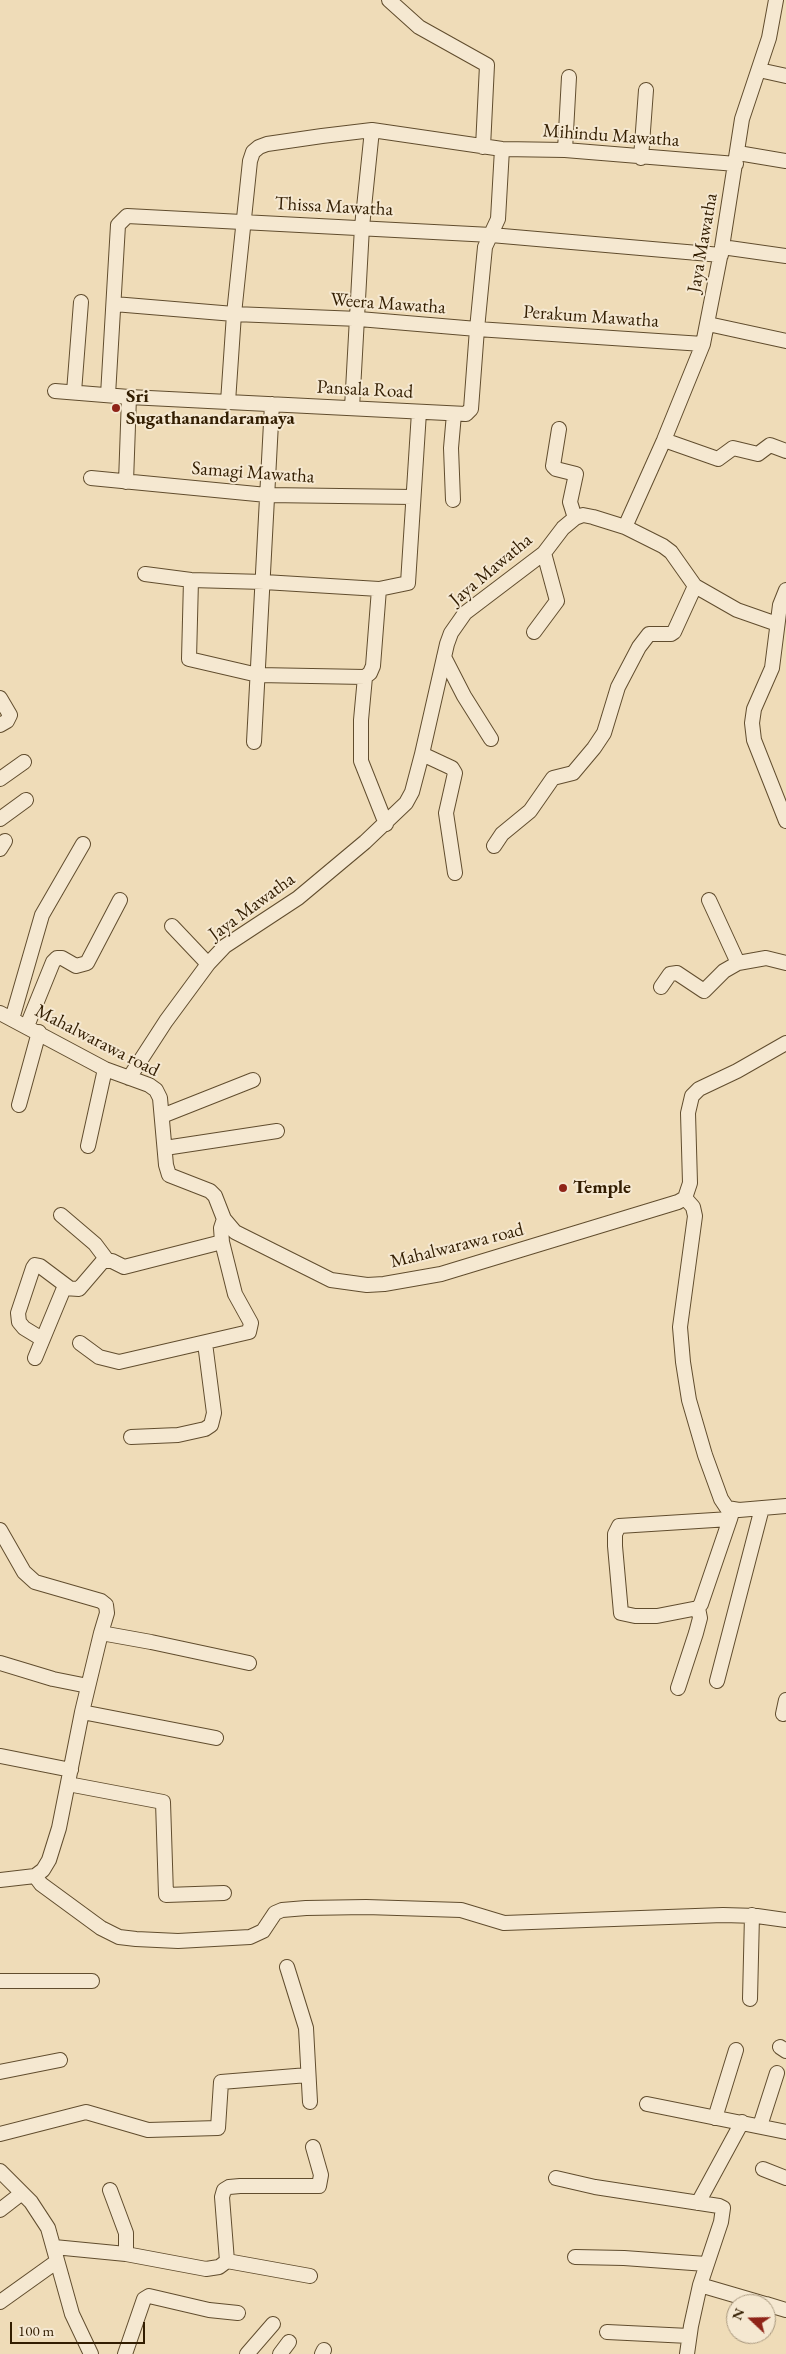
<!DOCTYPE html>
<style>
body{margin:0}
#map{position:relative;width:786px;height:2354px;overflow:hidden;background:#efdcb8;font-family:"EB Garamond",serif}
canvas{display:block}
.north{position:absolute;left:726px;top:2294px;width:50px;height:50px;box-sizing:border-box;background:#f5e8d1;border:1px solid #a7977d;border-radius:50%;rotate:291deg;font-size:14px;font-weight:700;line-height:20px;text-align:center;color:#321d00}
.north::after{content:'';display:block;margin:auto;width:18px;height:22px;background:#8f2418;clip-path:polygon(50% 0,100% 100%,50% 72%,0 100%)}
.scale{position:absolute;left:10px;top:2322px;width:135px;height:22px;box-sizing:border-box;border:2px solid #321d00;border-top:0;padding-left:6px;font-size:15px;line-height:18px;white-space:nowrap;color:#321d00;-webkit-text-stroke:4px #f5e8d1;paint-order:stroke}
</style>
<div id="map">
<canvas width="786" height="2354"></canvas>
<div class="north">N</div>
<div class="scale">100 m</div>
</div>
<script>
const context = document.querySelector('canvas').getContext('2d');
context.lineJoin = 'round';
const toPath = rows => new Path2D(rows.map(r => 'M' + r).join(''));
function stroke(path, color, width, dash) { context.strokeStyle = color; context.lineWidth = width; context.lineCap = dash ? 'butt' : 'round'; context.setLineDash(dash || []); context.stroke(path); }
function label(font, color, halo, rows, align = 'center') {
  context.font = font + ' "EB Garamond",serif'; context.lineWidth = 4; context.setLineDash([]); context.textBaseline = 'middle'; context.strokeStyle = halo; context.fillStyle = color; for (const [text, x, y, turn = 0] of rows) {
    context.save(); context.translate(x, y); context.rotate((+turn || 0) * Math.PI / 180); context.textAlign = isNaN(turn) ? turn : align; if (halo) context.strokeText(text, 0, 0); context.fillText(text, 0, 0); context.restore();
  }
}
const minor = toPath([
 [389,0,419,27,487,65,483,147],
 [759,70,786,76],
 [565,150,569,77],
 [738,153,786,161],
 [641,158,646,90],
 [722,247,786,256],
 [114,304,234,314,359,319,477,329,485,247,498,219,502,149],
 [708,324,786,341],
 [55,391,129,397,466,414,471,409,477,329,703,344],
 [74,392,81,302],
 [108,395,118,225,127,216,491,235,721,255],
 [228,402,234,314,250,161,253,152,259,147,267,144,322,136,372,130,502,149,565,150,736,164],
 [352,408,362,227,372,130],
 [559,429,553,466,556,469,576,474,570,502,575,518],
 [664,440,718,459,733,448,758,454,770,445,786,451],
 [91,478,267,495,413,497],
 [126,482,129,397],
 [453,500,451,448,454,414],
 [625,527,663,546,671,552,695,586,737,610,777,624],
 [145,574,191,580,264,582,379,589,408,583,419,412],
 [191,580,189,659,258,675,365,677,370,673,373,666,379,589],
 [786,590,780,605,772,668,754,709,752,723,754,740,786,821],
 [534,632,557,601,544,553],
 [444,657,464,696,491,739],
 [365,677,361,720,361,761,386,824],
 [0,698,10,715,7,721,0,725],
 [254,742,272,404],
 [422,754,452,768,455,773,446,813,455,873],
 [0,779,24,762],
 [0,819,26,800],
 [494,846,502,834,530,811,553,778,573,773,594,748,604,733,618,687,639,647,649,634,671,634,674,632,695,586],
 [0,849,5,841],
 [709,900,738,963,766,958,786,963],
 [172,926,208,964],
 [661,987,670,974,677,973,704,991,724,971,738,963],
 [0,1013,105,1069,149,1085,156,1090,160,1098,166,1165,169,1175,210,1191,215,1196,224,1219,235,1232,331,1280,367,1285,384,1284,441,1274,678,1202,685,1198,690,1183,688,1113,692,1096,699,1089,737,1071,786,1043],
 [12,1019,42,915,83,844],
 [27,1026,53,962,57,958,62,958,76,966,87,963,120,900],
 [129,1078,166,1021,208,964,225,946,298,898,365,842,406,803,412,792,422,754,447,644,451,633,465,613,544,553,563,528,575,518,583,515,593,517,625,527,664,440,703,344,722,247,742,119,769,38,776,0],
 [19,1105,39,1032],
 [162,1116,253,1080],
 [88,1146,105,1069],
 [165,1148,277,1131],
 [685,1198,693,1207,695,1216,680,1327,683,1362,689,1400,705,1455,721,1499,727,1508,739,1510,786,1506],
 [61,1215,95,1244,107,1260],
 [42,1339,24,1328,19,1322,18,1313,33,1268,35,1265,40,1266,68,1287],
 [80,1343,99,1357,119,1362,249,1332,251,1323,235,1294,222,1242],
 [35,1358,64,1288,79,1289,103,1261,112,1261,124,1267,222,1242,221,1228,224,1219],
 [131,1437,178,1435,205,1429,211,1425,214,1413,205,1343],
 [730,1519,619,1526,615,1534,615,1546,621,1613,635,1616,657,1616,698,1608,701,1604,730,1519,733,1509],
 [0,1530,24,1572,35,1582,101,1601,106,1605,107,1613,101,1633],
 [0,1663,53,1679,88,1686],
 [717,1681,762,1508],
 [678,1688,696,1633,700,1618,698,1608],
 [82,1712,216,1738],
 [783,1714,786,1700],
 [1,1756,71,1770],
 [68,1784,163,1802,166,1895,224,1893],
 [35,1876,41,1884,101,1928,119,1937,136,1939,178,1941,250,1937,263,1931,275,1913,282,1910,306,1908,366,1907,461,1910,504,1923,723,1915,757,1916,786,1920],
 [0,1880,35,1876,43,1870,49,1860,59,1828,82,1712,101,1633,151,1642,249,1663],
 [287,1967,306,2028,310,2102],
 [0,1981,92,1981],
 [750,1999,752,1915],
 [780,2047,786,2051],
 [0,2072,60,2060],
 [647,2104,786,2132],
 [715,2118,736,2050],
 [760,2126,777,2073],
 [0,2134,86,2112,148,2130,218,2128,221,2082,308,2075],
 [763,2169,786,2178],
 [0,2171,31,2202,48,2228,72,2314,91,2354],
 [556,2178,595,2187,719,2206,723,2208,721,2222,700,2285,691,2326,687,2354],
 [110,2190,126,2233,126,2254],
 [698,2203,742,2122],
 [0,2210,22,2193],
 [54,2247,126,2254,206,2269,219,2267,227,2261,222,2197,224,2190,229,2187,240,2186,319,2186,321,2175,313,2147],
 [575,2257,624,2258,706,2264],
 [227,2261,310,2276],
 [700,2285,765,2304],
 [0,2302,56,2262],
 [766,2304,786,2310],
 [607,2332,689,2336],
 [125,2354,144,2299,149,2296,209,2310,238,2313],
 [247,2354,273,2324],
 [280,2354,289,2342],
 [322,2354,324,2350]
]);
const markers = [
 [116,408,5,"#8f2418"],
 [563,1188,5,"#8f2418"]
];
const streetNames = [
 ["Mihindu Mawatha",611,136,4],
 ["Thissa Mawatha",334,207,3],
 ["Jaya Mawatha",703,243,-80],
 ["Weera Mawatha",388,304,4],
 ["Perakum Mawatha",591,317,4],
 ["Pansala Road",365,390,3],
 ["Samagi Mawatha",253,473,4],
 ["Jaya Mawatha",491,570,-40],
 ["Jaya Mawatha",252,907,-36],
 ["Mahalwarawa road",97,1041,27],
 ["Mahalwarawa road",457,1246,-14]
];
const poiNames = [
 ["Sri",126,397],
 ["Sugathanandaramaya",126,419],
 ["Temple",573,1188]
];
stroke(minor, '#614d2e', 16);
stroke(minor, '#f5e8d1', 14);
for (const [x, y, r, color] of markers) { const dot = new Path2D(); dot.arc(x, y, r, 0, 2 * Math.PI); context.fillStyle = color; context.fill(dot); stroke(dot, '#f5e8d1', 2); }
label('19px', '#321d00', '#f5e8d1', streetNames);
label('bold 19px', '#321d00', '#f5e8d1', poiNames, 'left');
</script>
